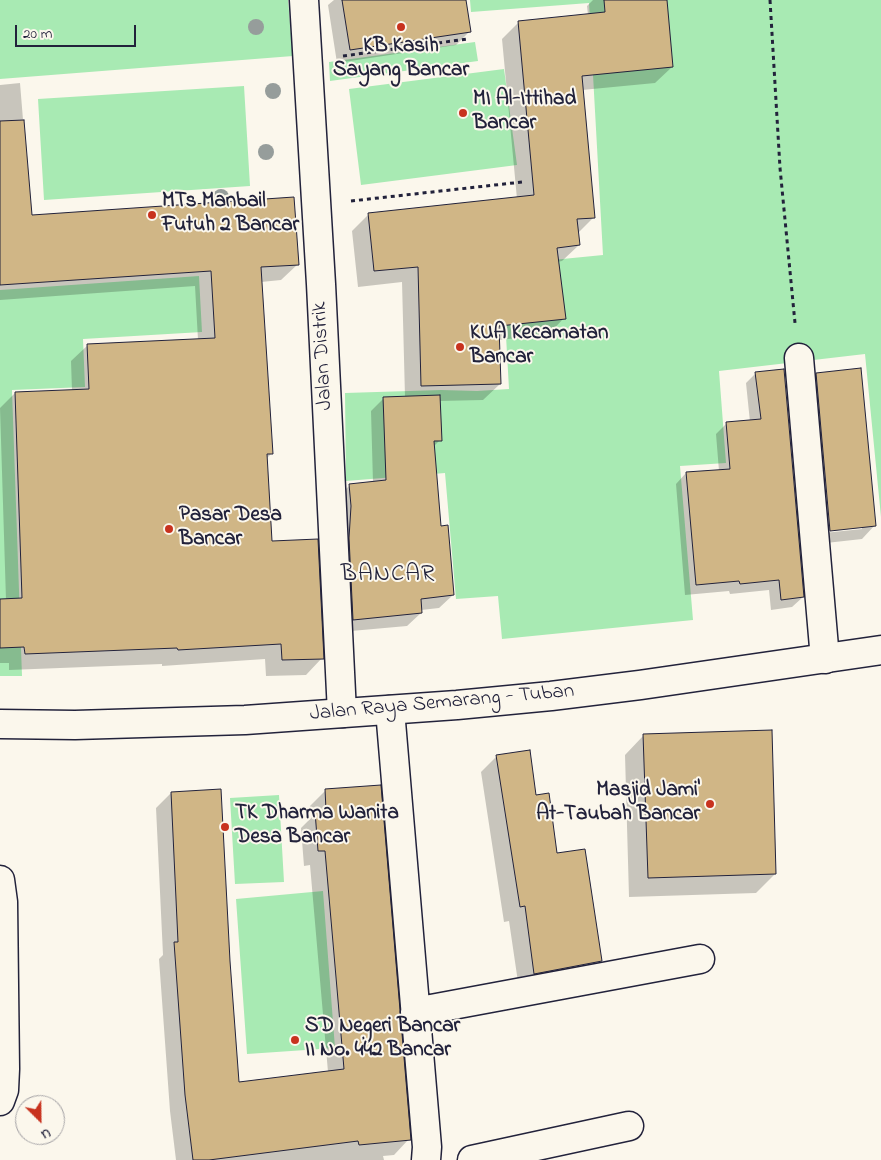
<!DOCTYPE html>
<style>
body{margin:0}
#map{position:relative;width:881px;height:1160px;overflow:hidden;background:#fbf7ec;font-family:"Indie Flower",sans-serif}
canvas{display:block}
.north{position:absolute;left:15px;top:1095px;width:50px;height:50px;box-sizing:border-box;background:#fbf7ec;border:1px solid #a4a2a5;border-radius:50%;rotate:157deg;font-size:14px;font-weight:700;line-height:20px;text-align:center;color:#22223b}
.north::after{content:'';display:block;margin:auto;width:18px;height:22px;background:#c8321e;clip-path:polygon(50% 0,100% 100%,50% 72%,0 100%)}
.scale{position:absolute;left:15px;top:25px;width:121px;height:22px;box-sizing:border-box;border:2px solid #22223b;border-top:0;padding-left:6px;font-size:15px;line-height:18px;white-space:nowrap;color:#22223b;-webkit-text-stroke:4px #fbf7ec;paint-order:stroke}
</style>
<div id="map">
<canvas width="881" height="1160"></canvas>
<div class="north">U</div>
<div class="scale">20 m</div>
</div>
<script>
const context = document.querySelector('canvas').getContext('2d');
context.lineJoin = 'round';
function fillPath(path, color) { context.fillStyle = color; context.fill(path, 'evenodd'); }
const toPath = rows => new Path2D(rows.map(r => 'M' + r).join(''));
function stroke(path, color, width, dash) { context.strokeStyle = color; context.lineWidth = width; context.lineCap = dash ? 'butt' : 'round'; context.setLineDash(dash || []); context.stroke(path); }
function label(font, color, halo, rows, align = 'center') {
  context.font = font + ' "Indie Flower",sans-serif'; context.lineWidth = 4; context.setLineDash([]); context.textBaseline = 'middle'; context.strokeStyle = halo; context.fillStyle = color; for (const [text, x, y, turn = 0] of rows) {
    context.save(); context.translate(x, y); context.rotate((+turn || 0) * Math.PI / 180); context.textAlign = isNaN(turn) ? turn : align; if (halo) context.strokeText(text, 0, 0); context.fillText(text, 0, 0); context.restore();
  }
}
const green = toPath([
 [0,0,288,0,293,56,0,79],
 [470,0,881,0,881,517,865,354,719,371,726,463,680,466,693,620,502,639,498,596,456,599,445,473,346,481,345,393,441,390,477,391,509,389,502,265,603,255,589,3,471,12],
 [475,42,478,61,330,81,329,62],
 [504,69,517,165,361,185,349,89],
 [244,86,250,186,44,200,38,99],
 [199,276,202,332,83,339,85,387,12,390,22,676,0,676,0,290],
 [279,795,284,882,235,884,230,798],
 [323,891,335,1048,247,1054,236,899]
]);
const shadow = toPath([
 [334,0,465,0,469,32,456,45,337,63,328,5],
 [593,0,666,0,672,67,655,83,582,90,594,217,577,234,579,245,562,261,557,262,564,318,548,335,498,340,500,384,483,400,439,401,440,440,433,447,439,527,453,595,439,608,421,610,421,613,407,626,340,632,337,498,350,485,373,483,371,411,384,398,405,397,402,282,358,287,352,231,368,215,517,199,502,39,519,22,588,15,587,6],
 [20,83,31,217,298,264,281,280,261,282,271,454,266,459,271,542,322,658,306,675,266,676,265,659,162,666,162,664,9,670,9,663,0,663,0,600,6,600,0,408,15,393,72,391,71,361,88,345,198,340,195,286,0,300,0,85],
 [756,373,803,597,792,607,771,610,769,590,730,594,729,591,685,595,676,484,686,473,719,471,716,434,726,424,750,422,746,383],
 [817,374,875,525,862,539,817,544,803,388],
 [862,526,862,529,824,533,823,531],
 [643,736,775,874,756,893,629,897,625,755],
 [497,756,556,855,600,961,585,977,519,989,509,921,504,922,481,772],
 [326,790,409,1139,394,1155,383,1156,384,1160,176,1160,170,1111,159,959,163,955,156,808,171,793,229,961,238,1084,328,1072,310,865,304,866,301,828,311,818,310,806]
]);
const building = toPath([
 [342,0,466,0,471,32,350,50,342,0],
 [604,0,667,0,673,67,582,76,595,218,577,219,580,245,557,248,566,319,499,326,501,384,421,386,418,267,374,271,368,213,534,195,518,21,605,12,604,0],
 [24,120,32,215,294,197,299,265,261,267,273,454,267,454,272,541,318,539,324,659,282,660,281,644,178,650,177,648,25,654,24,647,0,648,0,599,22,598,15,392,89,389,87,344,215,338,211,271,0,285,0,121,24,120],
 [861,368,876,526,830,531,816,373,861,368],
 [784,369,804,597,781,600,779,580,740,584,739,581,696,585,686,472,730,469,726,422,761,419,755,372,784,369],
 [440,395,442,441,434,441,441,526,448,525,454,595,421,599,422,613,353,620,349,538,351,506,349,484,386,480,383,397,440,395],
 [772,730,776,874,648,878,643,734,772,730],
 [530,750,536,795,549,793,557,853,585,849,602,961,534,974,525,906,520,907,496,755,530,750],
 [381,785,411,1140,359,1145,358,1141,209,1160,193,1160,185,1095,174,942,178,942,171,792,221,789,230,961,239,1082,344,1069,325,851,318,851,315,811,326,810,325,789,381,785]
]);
const path = toPath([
 [770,0,780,168,795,323],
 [343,56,467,39],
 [351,201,522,182]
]);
const minor = toPath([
 [304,0,321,284,342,713],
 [799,358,825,659],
 [390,710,427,1147,426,1160],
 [0,880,3,902,5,1069,4,1090,0,1101],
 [415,1012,700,959],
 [472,1160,629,1126]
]);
const highway = toPath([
 [0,724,75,725,245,720,457,705,551,696,640,685,881,650]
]);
const trees = [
 [256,27],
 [273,91],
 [266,152],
 [221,197]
];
const markers = [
 [401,27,5,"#c8321e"],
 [463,113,5,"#c8321e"],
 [152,215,5,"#c8321e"],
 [460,347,5,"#c8321e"],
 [169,529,5,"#c8321e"],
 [710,804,5,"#c8321e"],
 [225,827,5,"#c8321e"],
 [295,1040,5,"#c8321e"]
];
const poiNames = [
 ["KB Kasih",401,48,"center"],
 ["Sayang Bancar",401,72,"center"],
 ["MI Al-Ittihad",473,101],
 ["Bancar",473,125],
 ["MTs Manbail",162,203],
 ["Futuh 2 Bancar",162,227],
 ["KUA Kecamatan",470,335],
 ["Bancar",470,359],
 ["Pasar Desa",179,517],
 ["Bancar",179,541],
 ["Masjid Jami'",700,792,"right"],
 ["At-Taubah Bancar",700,816,"right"],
 ["TK Dharma Wanita",235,815],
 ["Desa Bancar",235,839],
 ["SD Negeri Bancar",305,1028],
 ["II No. 442 Bancar",305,1052]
];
const streetNames = [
 ["Jalan Distrik",324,356,-93],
 ["Jalan Raya Semarang - Tuban",442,704,-5]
];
const quarterNames = [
 ["BANCAR",388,576]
];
fillPath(green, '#a8eab3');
fillPath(shadow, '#0003');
fillPath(building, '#d0b686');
stroke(building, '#22223b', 1);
stroke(minor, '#22223b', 31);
stroke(highway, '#22223b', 31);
stroke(path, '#22223b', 3, [4, 4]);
stroke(minor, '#fbf7ec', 28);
stroke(highway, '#fbf7ec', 28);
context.fillStyle = '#969d9b';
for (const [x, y] of trees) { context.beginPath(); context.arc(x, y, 8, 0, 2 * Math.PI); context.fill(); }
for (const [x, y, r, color] of markers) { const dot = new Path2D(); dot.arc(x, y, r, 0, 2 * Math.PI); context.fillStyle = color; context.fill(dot); stroke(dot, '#fbf7ec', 2); }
label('bold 21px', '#22223b', '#fbf7ec', poiNames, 'left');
label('21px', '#22223b', '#fbf7ec', streetNames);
context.letterSpacing = '1px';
label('24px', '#22223b', '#fbf7ec', quarterNames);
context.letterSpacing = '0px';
</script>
